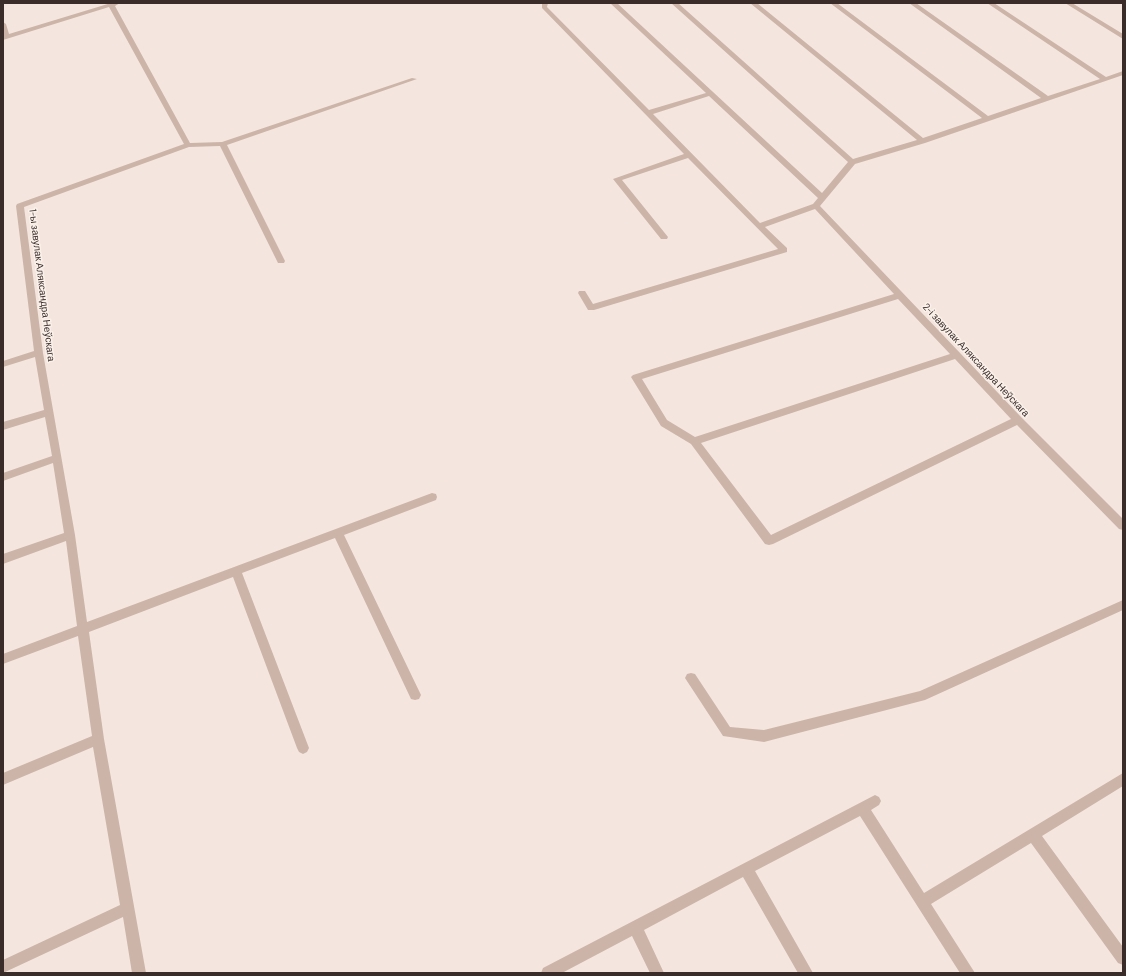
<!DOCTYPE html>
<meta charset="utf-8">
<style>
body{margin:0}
#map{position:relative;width:1126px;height:976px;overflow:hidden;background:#f4e6de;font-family:Barlow,sans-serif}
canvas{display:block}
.frame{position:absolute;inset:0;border:4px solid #3a2c29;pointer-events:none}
</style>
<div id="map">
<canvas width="1126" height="976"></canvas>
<div class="frame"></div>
</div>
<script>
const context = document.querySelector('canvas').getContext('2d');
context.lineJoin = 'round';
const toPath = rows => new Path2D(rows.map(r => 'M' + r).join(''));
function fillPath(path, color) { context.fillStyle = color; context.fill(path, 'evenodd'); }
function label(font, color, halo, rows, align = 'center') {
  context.font = font + ' Barlow,sans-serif'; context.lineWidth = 3; context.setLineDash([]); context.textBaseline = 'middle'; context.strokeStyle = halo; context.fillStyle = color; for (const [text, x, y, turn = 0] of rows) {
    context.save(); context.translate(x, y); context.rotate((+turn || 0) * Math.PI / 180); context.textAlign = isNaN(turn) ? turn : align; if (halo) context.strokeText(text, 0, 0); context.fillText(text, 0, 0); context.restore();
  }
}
const minor = toPath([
 [111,3,120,3,115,6,190,143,222,142,412,78,417,79,227,145,285,261,284,263,278,263,277,261,220,146,189,147,24,207,43,353,75,535,87,622,432,493,436,494,437,497,436,500,344,535,421,695,419,699,415,700,411,699,335,538,242,573,309,748,307,752,303,754,299,752,297,748,233,577,89,632,104,739,146,973,132,973,123,917,3,973,3,960,120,905,93,747,3,785,3,773,92,736,78,636,3,664,3,654,77,626,66,541,3,564,3,554,64,533,53,463,3,481,3,473,52,456,45,417,3,430,3,422,44,410,35,357,3,367,3,361,34,351,16,206,17,204,184,144,109,7,3,40,3,22,6,24,9,34,111,3],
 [542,3,548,3,547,7,649,110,706,93,610,3,617,3,822,193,848,162,671,3,678,3,853,159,917,140,750,3,757,3,923,138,982,118,830,3,837,3,988,116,1041,98,909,3,916,3,1048,96,1100,79,987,3,994,3,1106,77,1123,71,1123,75,925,143,855,164,820,206,1021,417,1123,519,1123,530,1119,529,1017,425,773,544,769,545,765,544,691,444,661,426,631,377,633,375,894,294,815,209,765,227,787,248,787,252,594,310,588,310,578,293,579,291,585,291,593,304,778,249,688,158,622,180,668,237,667,239,661,239,613,179,684,154,542,8,542,3],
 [709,96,818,198,813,204,760,223,653,114,709,96],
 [898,299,950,354,695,437,667,420,642,379,898,299],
 [955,359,1011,419,771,535,701,443,955,359],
 [1065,3,1072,3,1123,34,1123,39,1065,3],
 [1123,600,1123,610,925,700,764,742,723,736,685,678,687,674,691,673,695,674,730,727,764,730,920,691,1123,600],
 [1123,773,1123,786,1042,836,1123,947,1123,965,1118,963,1031,843,931,904,975,973,960,973,860,816,755,871,813,973,798,973,743,877,644,930,664,973,650,973,632,936,562,973,541,973,543,968,875,795,879,797,881,801,879,805,871,810,924,893,1123,773]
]);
const streetNames = [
 ["1-ы завулак Аляксандра Неўскага",42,285,83],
 ["2-і завулак Аляксандра Неўскага",976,360,47]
];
fillPath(minor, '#cdb4a9');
label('10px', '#3a2c29', '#fbf1eb', streetNames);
</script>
